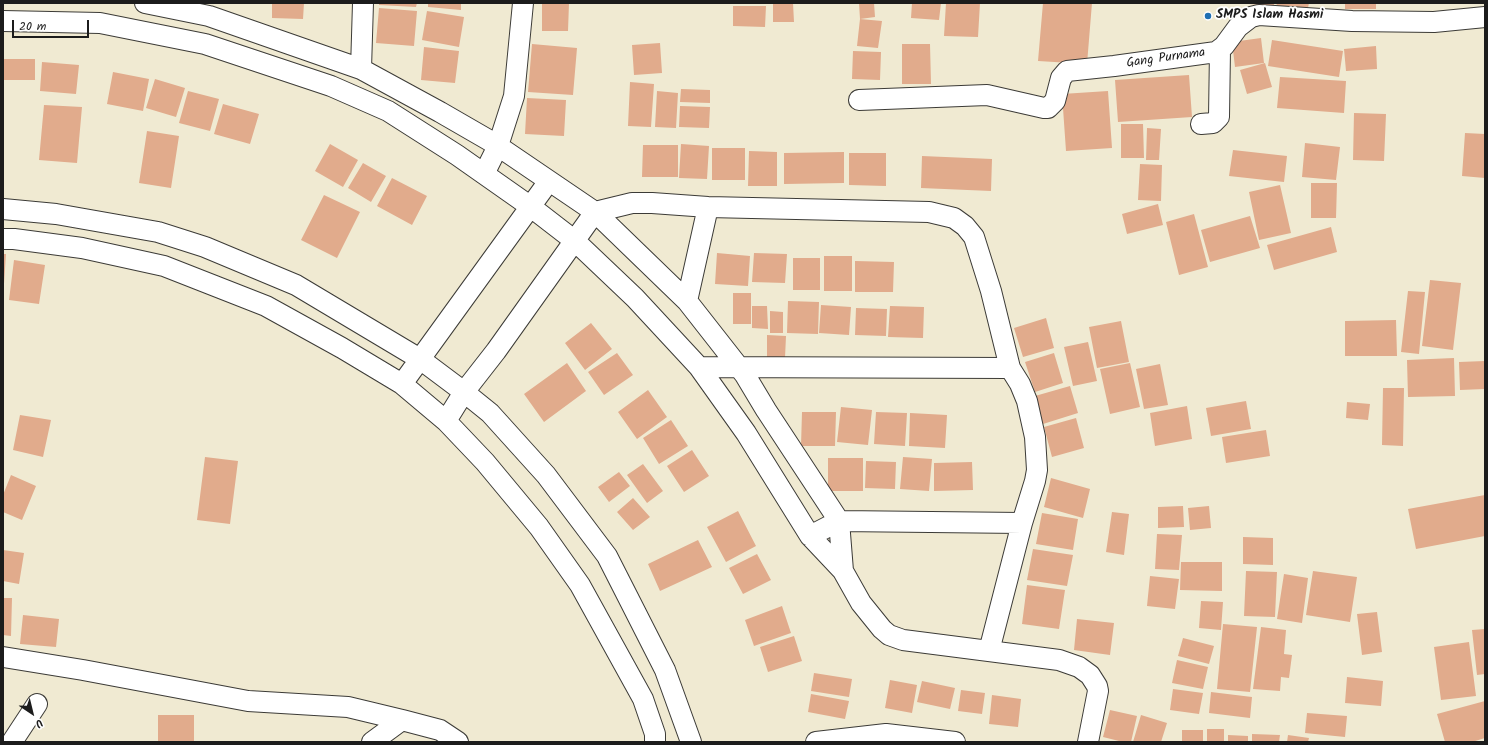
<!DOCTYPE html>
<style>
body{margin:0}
#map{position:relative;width:1488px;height:745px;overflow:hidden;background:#f0ead2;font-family:Kalam,sans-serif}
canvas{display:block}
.frame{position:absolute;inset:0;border:4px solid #1c1c1c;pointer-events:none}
.north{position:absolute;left:12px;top:693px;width:40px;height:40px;-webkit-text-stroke:3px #fff;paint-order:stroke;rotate:145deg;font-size:11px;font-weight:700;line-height:16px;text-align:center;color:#1c1c1c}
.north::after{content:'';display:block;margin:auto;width:14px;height:18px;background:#1c1c1c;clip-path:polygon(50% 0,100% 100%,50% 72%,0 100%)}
.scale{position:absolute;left:12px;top:20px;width:77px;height:18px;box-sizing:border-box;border:2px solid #1c1c1c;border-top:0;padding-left:5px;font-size:12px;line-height:14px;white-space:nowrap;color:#1c1c1c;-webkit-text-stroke:3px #fff;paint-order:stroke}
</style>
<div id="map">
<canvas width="1488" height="745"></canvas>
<div class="frame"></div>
<div class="north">U</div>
<div class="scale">20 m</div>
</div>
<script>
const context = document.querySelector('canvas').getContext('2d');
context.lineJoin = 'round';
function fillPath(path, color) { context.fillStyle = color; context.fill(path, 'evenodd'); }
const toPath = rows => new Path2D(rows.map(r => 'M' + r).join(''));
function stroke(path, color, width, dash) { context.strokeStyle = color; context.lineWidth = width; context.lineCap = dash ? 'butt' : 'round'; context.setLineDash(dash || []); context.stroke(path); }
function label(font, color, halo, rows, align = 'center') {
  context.font = font + ' Kalam,sans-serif'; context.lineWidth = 3.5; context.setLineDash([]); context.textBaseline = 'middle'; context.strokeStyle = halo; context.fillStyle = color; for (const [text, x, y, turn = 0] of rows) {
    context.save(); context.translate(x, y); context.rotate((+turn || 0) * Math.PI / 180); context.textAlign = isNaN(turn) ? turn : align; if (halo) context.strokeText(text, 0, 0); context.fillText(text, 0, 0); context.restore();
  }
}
const building = toPath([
 [272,3,304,3,303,19,272,18],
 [379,3,417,3,416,7,379,5],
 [428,3,461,3,461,10,428,7],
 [542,3,569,3,568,31,542,31],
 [773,3,793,3,794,22,773,22],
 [859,3,874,3,875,17,860,19],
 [912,3,941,3,939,20,911,18],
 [946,3,980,3,978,37,944,36],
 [1043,3,1092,3,1087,64,1038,61],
 [1249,3,1274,3,1274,6,1249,4],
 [1277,3,1309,3,1307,13,1276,7],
 [1345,3,1376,3,1376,9,1345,9],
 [733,6,766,6,765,27,733,26],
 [379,8,417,11,414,46,376,43],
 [427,11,464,17,459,47,422,40],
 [860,19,882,21,878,48,857,46],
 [1261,38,1264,63,1235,67,1232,42],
 [1272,40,1343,51,1339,77,1268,66],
 [660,43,662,73,634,75,632,45],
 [532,44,577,48,573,95,528,92],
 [902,44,930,44,931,84,902,84],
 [1376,46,1377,69,1346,71,1344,49],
 [424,47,459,51,455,83,421,80],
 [853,51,881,52,880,80,852,79],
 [3,59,35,59,35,80,3,80],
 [42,62,79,65,76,94,40,91],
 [1265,63,1272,87,1247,94,1240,70],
 [113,72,149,79,143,111,107,104],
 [1189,75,1192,117,1118,122,1115,80],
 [1280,77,1346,81,1344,113,1277,108],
 [155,79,185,88,176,117,146,108],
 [630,82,654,84,651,127,628,126],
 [681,89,710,90,710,103,680,102],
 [188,91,219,99,210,131,179,123],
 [657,91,678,93,676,128,655,127],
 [1108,91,1112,148,1066,151,1062,94],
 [527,98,566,100,564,136,525,134],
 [223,104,259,114,250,144,214,134],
 [44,105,82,107,77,163,39,160],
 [680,106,710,107,709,128,679,127],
 [1354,113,1386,114,1384,161,1353,160],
 [1121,124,1143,124,1144,158,1121,158],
 [1147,128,1161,129,1159,160,1146,160],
 [147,131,179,136,171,188,139,183],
 [1465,133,1485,134,1485,178,1462,176],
 [1305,143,1340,147,1336,180,1302,177],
 [330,144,358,160,343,187,315,171],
 [681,144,709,146,707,179,679,178],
 [643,145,678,145,678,177,642,177],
 [712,148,745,148,745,180,712,180],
 [1233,150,1287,156,1284,182,1229,176],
 [749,151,777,152,777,186,748,186],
 [844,152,844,183,784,184,784,153],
 [849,153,886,153,886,186,849,185],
 [922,156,992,159,991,191,921,188],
 [363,163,386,176,371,202,348,188],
 [1140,164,1162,165,1161,201,1138,200],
 [392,178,427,196,412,225,377,206],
 [1311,183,1337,183,1336,218,1311,218],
 [1280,185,1291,233,1259,240,1249,192],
 [324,195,360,212,337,258,301,240],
 [1158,204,1163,225,1127,234,1122,214],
 [1194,214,1208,267,1179,275,1166,222],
 [1250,216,1260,248,1210,262,1201,230],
 [1331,227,1337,252,1274,270,1267,245],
 [717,253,750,256,748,286,715,284],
 [754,253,787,254,785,283,752,282],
 [3,254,6,254,4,284,3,283],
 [824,256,852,256,852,291,824,291],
 [793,258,820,258,820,290,793,290],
 [14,260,45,265,39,304,9,300],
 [855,261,894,262,893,292,855,292],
 [1430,280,1461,283,1453,350,1422,346],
 [1408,291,1425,292,1419,354,1401,352],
 [733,293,751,293,751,324,733,324],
 [788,301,819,302,818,334,787,333],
 [821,305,851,307,849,335,819,333],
 [752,306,767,306,768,329,752,328],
 [890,306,924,307,923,338,888,337],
 [856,308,887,309,886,336,855,335],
 [770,311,783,312,783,333,770,333],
 [1046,318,1054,348,1023,357,1014,328],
 [1396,320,1397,356,1345,356,1345,321],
 [1121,321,1129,362,1097,368,1089,327],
 [591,323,612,349,585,370,565,343],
 [767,335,786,336,785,358,767,357],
 [1088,342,1097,381,1073,386,1064,347],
 [617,353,633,375,604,395,588,372],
 [1054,353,1063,383,1035,392,1025,362],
 [1454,358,1455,396,1408,397,1407,360],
 [1485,361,1485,389,1460,390,1459,362],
 [567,363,586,391,544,422,524,394],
 [1130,363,1140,407,1110,414,1100,369],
 [1160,364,1168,405,1144,409,1136,369],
 [1070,386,1078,413,1043,424,1035,396],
 [1383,388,1404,388,1403,446,1382,445],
 [648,390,667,417,637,439,618,412],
 [1246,401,1251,429,1211,436,1206,408],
 [1347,402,1370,404,1368,420,1346,418],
 [1187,406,1192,439,1155,446,1150,413],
 [841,407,872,410,868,445,837,442],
 [802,412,836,412,835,446,801,446],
 [876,412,907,413,905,446,874,444],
 [910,413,947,415,945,448,909,446],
 [20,415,51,420,43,457,13,450],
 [1076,418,1084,448,1052,457,1044,427],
 [671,420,688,446,659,464,643,438],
 [1266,430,1270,456,1226,463,1222,437],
 [692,450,709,476,684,492,667,466],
 [205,457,238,461,230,524,197,520],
 [903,457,932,459,929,491,900,489],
 [828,458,863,458,863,491,828,491],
 [866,461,896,462,895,489,865,488],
 [972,462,973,490,934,491,934,463],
 [643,464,663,491,647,503,627,475],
 [619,472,630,486,609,502,598,487],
 [11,475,36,486,22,520,3,512,3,495],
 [1051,478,1090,489,1083,518,1044,507],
 [1485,495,1485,536,1416,549,1408,509],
 [633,498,650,517,633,530,617,512],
 [1183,506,1184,527,1158,528,1158,507],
 [1209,506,1211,528,1190,530,1188,508],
 [738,511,756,546,726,562,707,527],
 [1112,512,1129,514,1124,555,1106,552],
 [1042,513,1078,519,1073,550,1036,544],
 [1157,534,1182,535,1179,570,1155,569],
 [1243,537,1273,538,1273,565,1243,564],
 [698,540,712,567,660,591,648,564],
 [1033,549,1073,555,1067,586,1027,580],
 [3,550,24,553,19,584,3,581],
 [757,554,771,580,743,594,729,568],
 [1181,562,1222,562,1222,591,1180,590],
 [1246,571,1277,572,1275,617,1244,616],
 [1313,571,1357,577,1350,622,1306,615],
 [1284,574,1308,578,1302,623,1277,619],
 [1150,576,1179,579,1175,609,1147,606],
 [1027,585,1065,590,1059,629,1022,624],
 [3,598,12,598,11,636,3,635],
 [1201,601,1223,602,1221,630,1199,628],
 [782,606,791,633,754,646,745,620],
 [1377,612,1382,652,1362,655,1357,614],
 [23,615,59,619,56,647,20,644],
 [1077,619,1114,623,1110,655,1074,650],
 [1223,624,1257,627,1250,692,1217,689],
 [1261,627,1286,630,1284,654,1292,655,1289,678,1281,677,1280,691,1253,689],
 [1485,629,1485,674,1477,675,1472,630],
 [794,636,802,661,768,672,760,647],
 [1183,638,1214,646,1209,664,1178,656],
 [1469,642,1476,696,1441,700,1434,647],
 [1177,660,1208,667,1203,689,1172,683],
 [814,673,852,679,849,697,811,691],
 [1347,677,1383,681,1381,706,1345,703],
 [890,680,917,685,912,713,885,708],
 [922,681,955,688,950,709,917,702],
 [1173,689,1203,693,1199,714,1170,710],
 [961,690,985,693,982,714,958,711],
 [1211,692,1252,697,1250,718,1209,713],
 [811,694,849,701,845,719,808,712],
 [992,695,1021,699,1018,727,989,724],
 [1485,701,1485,738,1472,742,1445,742,1437,714],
 [1110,710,1137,716,1131,742,1123,742,1103,737],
 [1307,713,1347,716,1345,737,1305,733],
 [158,715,194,715,194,742,158,742],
 [1141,715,1167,723,1161,742,1133,742],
 [1207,729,1224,729,1224,742,1207,742],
 [1182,730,1203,730,1203,742,1182,742],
 [1252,734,1280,735,1279,742,1252,742],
 [1228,735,1248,736,1248,742,1228,742],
 [1288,735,1309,738,1308,742,1287,742]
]);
const minor = toPath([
 [145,3,209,16,361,69,440,112,492,142,595,212,687,301,745,375,766,410,839,521,843,571],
 [3,21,100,23,205,44,331,86,388,111,457,155,531,207,575,241,635,298,699,367,746,433,810,536,843,571,861,603,882,629,889,635,903,640,1059,660,1079,667,1090,675,1097,686,1098,691,1088,742],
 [361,69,363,3],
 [859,100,987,95,1044,108,1048,108,1055,101,1061,78,1067,71,1114,66,1216,52,1224,46,1238,27,1251,17,1259,15,1352,21,1434,22,1485,17],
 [1201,124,1213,123,1219,117,1220,50],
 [484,174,498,146,514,96,523,3],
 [3,209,56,214,158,232,205,247,296,285,420,359,464,392,490,413,546,475,607,556,665,670,691,742],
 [3,239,14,239,82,248,164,266,266,306,342,348,402,384,446,421,485,462,539,527,580,585,643,699,655,734,655,742],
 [687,301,708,207],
 [699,367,1010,368,1020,384,1027,401,1035,437,1037,470,1035,481,1022,523,839,521,810,536],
 [402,384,549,181],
 [446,421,464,392,496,351,595,212,632,203,652,203,708,207,929,212,954,218,965,226,974,237,991,291,1010,368],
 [989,651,1022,523],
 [3,657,83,670,248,701,348,707,402,720],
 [12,742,37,704],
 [372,742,402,720,440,730,458,742],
 [816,742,886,734,955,742]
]);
const markers = [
 [1208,16,4,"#1f6fb2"]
];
const poiNames = [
 ["SMPS Islam Hasmi",1216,16]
];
const streetNames = [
 ["Gang Purnama",1166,59,-8]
];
fillPath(building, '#e1ab8c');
stroke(minor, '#3c3b37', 22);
stroke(minor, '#fff', 20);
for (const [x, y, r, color] of markers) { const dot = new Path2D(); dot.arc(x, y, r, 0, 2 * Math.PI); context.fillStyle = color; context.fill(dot); stroke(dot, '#fff', 1.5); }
label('bold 13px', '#1c1c1c', '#fff', poiNames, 'left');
label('13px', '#1c1c1c', '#fff', streetNames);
</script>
